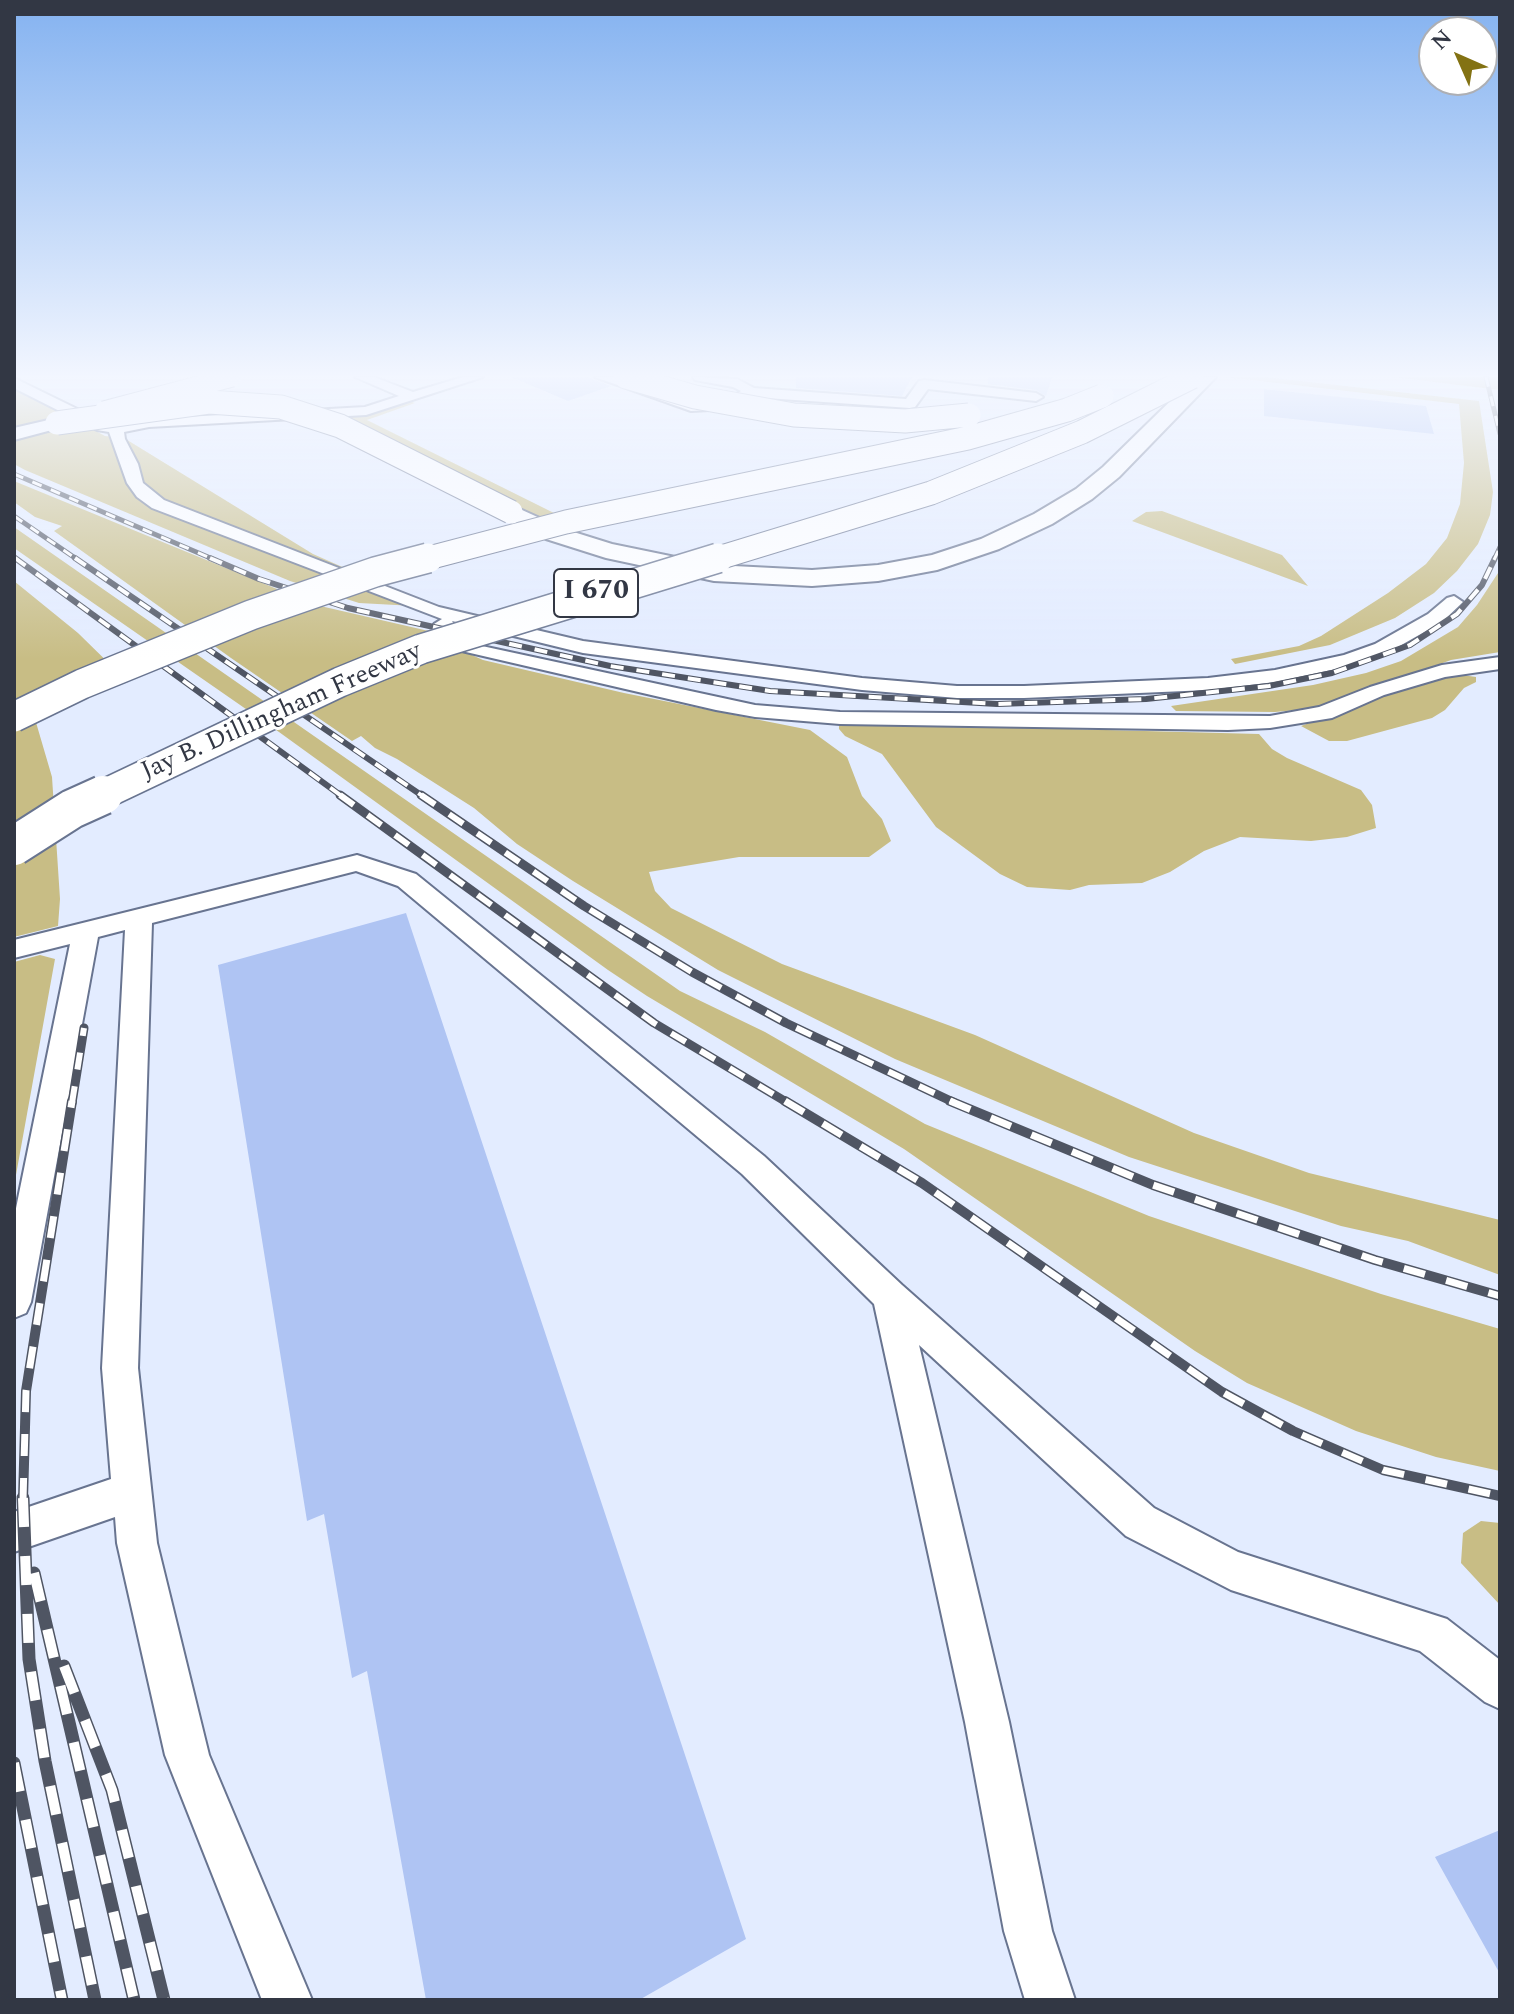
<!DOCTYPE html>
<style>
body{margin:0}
#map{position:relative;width:1514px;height:2014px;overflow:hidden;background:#e3ecff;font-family:Spectral,serif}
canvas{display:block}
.frame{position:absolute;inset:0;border:16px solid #323744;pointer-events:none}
.north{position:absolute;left:1418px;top:16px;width:80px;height:80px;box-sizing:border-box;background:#fff;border:2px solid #adafb4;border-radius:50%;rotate:315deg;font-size:22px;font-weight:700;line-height:32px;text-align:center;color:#323744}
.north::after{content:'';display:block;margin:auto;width:28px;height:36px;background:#837213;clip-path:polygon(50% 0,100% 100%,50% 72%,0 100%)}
</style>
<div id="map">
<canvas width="1514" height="2014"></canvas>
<div class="frame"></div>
<div class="north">N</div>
</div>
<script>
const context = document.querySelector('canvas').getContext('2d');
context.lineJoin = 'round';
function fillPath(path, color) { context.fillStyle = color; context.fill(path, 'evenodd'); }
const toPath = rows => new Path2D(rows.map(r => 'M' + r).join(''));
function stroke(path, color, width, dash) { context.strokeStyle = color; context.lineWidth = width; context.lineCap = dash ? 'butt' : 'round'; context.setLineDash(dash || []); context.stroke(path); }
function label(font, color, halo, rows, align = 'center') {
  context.font = font + ' Spectral,serif'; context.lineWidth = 6; context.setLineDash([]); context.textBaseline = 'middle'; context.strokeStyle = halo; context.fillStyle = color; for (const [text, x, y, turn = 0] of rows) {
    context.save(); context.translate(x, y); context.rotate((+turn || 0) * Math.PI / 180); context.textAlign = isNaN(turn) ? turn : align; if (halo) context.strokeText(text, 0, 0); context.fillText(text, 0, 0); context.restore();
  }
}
const green = toPath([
 [1225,377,1265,377,1479,401,1493,492,1490,515,1478,544,1457,571,1434,593,1395,618,1330,645,1235,664,1231,659,1299,646,1321,636,1388,593,1426,564,1447,538,1460,504,1464,463,1459,404],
 [1393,377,1500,377,1500,390],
 [14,386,105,436,124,438,313,554,433,607,359,603,290,581,25,470,14,464],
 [410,401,415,403,367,420,556,514,540,518,339,417],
 [14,481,316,605,446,635,463,651,483,660,624,693,810,730,847,757,862,796,882,819,891,841,869,857,739,857,649,872,655,891,671,908,782,964,975,1035,1194,1133,1309,1173,1500,1220,1500,1275,1408,1241,1341,1226,1129,1157,895,1059,718,970,573,881,517,844,474,808,397,759,375,748,361,736,352,741,231,658,54,531,62,526,35,517,14,502],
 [1162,511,1282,555,1308,586,1132,521,1146,512],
 [14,527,680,991,765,1032,925,1124,1149,1216,1381,1294,1500,1329,1500,1471,1436,1457,1356,1431,1247,1383,1195,1351,904,1149,647,996,608,970,279,732,14,548],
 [1500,570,1500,652,1451,660,1317,708,1275,712,1176,711,1171,706,1313,685,1366,673,1401,661,1458,627,1477,605],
 [14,581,78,633,128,682,35,719,52,777,60,899,58,926,14,937],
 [1462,675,1476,677,1476,682,1464,688,1445,710,1432,718,1347,741,1329,741,1301,726,1425,680],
 [839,723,1259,734,1272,749,1287,758,1361,790,1372,805,1376,828,1347,837,1311,841,1240,837,1204,851,1170,872,1142,883,1089,885,1070,890,1027,887,1000,874,936,827,882,754,845,736,839,729],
 [40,955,55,959,14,1186,14,962],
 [1481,1521,1500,1523,1500,1605,1461,1563,1463,1533]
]);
const building = toPath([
 [511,377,587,377,611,386,568,401],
 [796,377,912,377,902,396,796,388],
 [988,377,1052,377,1046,396,1036,390,988,384],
 [1264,389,1426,406,1434,434,1264,416],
 [406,913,746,1939,639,2000,426,2000,367,1671,352,1678,324,1514,307,1521,218,965],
 [1500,1830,1500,1974,1435,1857]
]);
const minor = toPath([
 [355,377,374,377,413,392,463,377,483,377,366,415,149,427,124,432,125,439,138,464,143,483,164,500,439,607,583,641,862,678,957,686,1024,686,1208,678,1275,670,1344,655,1375,644,1428,614,1447,598,1454,596,1463,602,1442,622,1389,652,1350,666,1275,682,1208,690,1024,698,957,698,862,690,583,653,452,621,467,641,482,646,755,705,840,712,1270,716,1319,707,1370,687,1442,665,1500,657,1500,669,1445,677,1384,695,1332,718,1270,728,1228,730,840,724,755,717,716,710,453,649,434,624,442,619,152,508,137,497,127,483,109,432,97,430,14,388,14,378,106,423,116,424,149,419,365,407,399,396,355,377],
 [595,377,615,377,692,403,727,401,741,391,733,387,695,380,693,377,737,379,754,388,906,399,919,381,924,380,1036,393,1043,397,1036,401,928,389,915,407,910,408,752,397,746,403,729,409,691,411,595,377],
 [357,855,416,874,764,1156,902,1285,1154,1508,1238,1552,1447,1619,1500,1660,1500,1709,1485,1702,1420,1651,1231,1590,1126,1536,919,1345,1009,1722,1052,1931,1075,2000,1025,2000,1004,1931,965,1722,874,1304,742,1174,398,886,356,871,152,923,138,1368,157,1543,209,1755,312,2000,262,2000,165,1755,117,1543,115,1517,14,1552,14,1512,111,1479,102,1368,125,930,98,937,31,1302,26,1313,14,1318,14,1218,70,944,14,958,14,940,357,855]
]);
const major = toPath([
 [57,418,63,419,66,423,63,427,14,440,14,428,57,418]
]);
const highway = toPath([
 [1195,377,1216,377,1119,477,1092,499,1052,524,999,549,937,570,878,581,812,586,714,581,606,558,546,539,502,517,499,512,502,507,511,505,564,529,612,544,714,565,812,570,878,565,932,555,981,539,1034,514,1076,489,1103,467,1195,377]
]);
const railFar4 = toPath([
 [1486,377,1500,434],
 [14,474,215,560],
 [14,516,78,560],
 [14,557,18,560],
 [1494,560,1500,547]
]);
const railFar3 = toPath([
 [15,558,343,797],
 [75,558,424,797],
 [210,558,259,579,348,608,610,666,770,691,997,704,1146,699,1269,686,1332,673,1410,645,1457,614,1482,585,1495,558]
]);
const railFar2 = toPath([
 [340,795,654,1023,788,1103],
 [421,795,584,906,692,972,786,1023,955,1103],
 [72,1103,84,1028]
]);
const railFar1 = toPath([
 [785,1101,922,1183,1222,1392,1293,1431,1383,1470,1500,1496],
 [950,1101,1153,1185,1375,1260,1500,1296],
 [23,1500,26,1391,72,1101]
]);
const rail = toPath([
 [23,1498,29,1659,45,1761,95,2000],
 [34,1573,134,2000],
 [64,1666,112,1790,164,2000],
 [14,1763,62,2000]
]);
const majorBridge = toPath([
 [104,411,232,377]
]);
const highwayBridgeFar2 = toPath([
 [626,377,695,397,794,415,905,421,969,415],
 [57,423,209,402,281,407,340,426,511,512],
 [421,560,566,522,968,438,1067,410,1102,396],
 [712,560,931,493,1082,432,1192,377]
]);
const highwayBridgeFar1 = toPath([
 [14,717,82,684,251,615,375,572,428,558],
 [98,797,340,682,421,649,718,558]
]);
const highwayBridge = toPath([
 [14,846,72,809,103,795]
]);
const farStreetnames = [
 ["Jay B. Dillingham Freeway",282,713,-24]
];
const shields = [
 [596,593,84]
];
const shieldNames = [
 ["I 670",596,593]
];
fillPath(green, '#c8bd85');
fillPath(building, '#afc4f3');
stroke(minor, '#687490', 4);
stroke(major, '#687490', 4);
stroke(highway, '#687490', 4);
fillPath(minor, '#fff');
fillPath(major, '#fff');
fillPath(highway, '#fff');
stroke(railFar4, '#4f5563', 5);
stroke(railFar3, '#4f5563', 6);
stroke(railFar2, '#4f5563', 9);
stroke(railFar1, '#4f5563', 10);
stroke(rail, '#4f5563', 13);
stroke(railFar4, '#fff', 3, [10]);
stroke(railFar3, '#fff', 4, [13]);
stroke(railFar2, '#fff', 6, [17]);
stroke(railFar1, '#fff', 7, [22]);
stroke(rail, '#fff', 10, [29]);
stroke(majorBridge, '#687490', 21, []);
stroke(highwayBridgeFar2, '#687490', 25, []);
stroke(highwayBridgeFar1, '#687490', 32, []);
stroke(highwayBridge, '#687490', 42, []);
stroke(majorBridge, '#fff', 19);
stroke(highwayBridgeFar2, '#fff', 23);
stroke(highwayBridgeFar1, '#fff', 29);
stroke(highwayBridge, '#fff', 38);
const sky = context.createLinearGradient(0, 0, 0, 659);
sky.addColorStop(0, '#84b2f0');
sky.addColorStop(0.57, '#f2f6ff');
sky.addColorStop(1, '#f2f6ff00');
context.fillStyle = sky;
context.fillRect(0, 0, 1514, 659);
label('26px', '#323744', '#fff', farStreetnames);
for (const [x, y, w] of shields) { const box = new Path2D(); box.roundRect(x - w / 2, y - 24, w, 48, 6); context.fillStyle = '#fff'; context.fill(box); stroke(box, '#323744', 2); }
label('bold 28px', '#323744', null, shieldNames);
</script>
